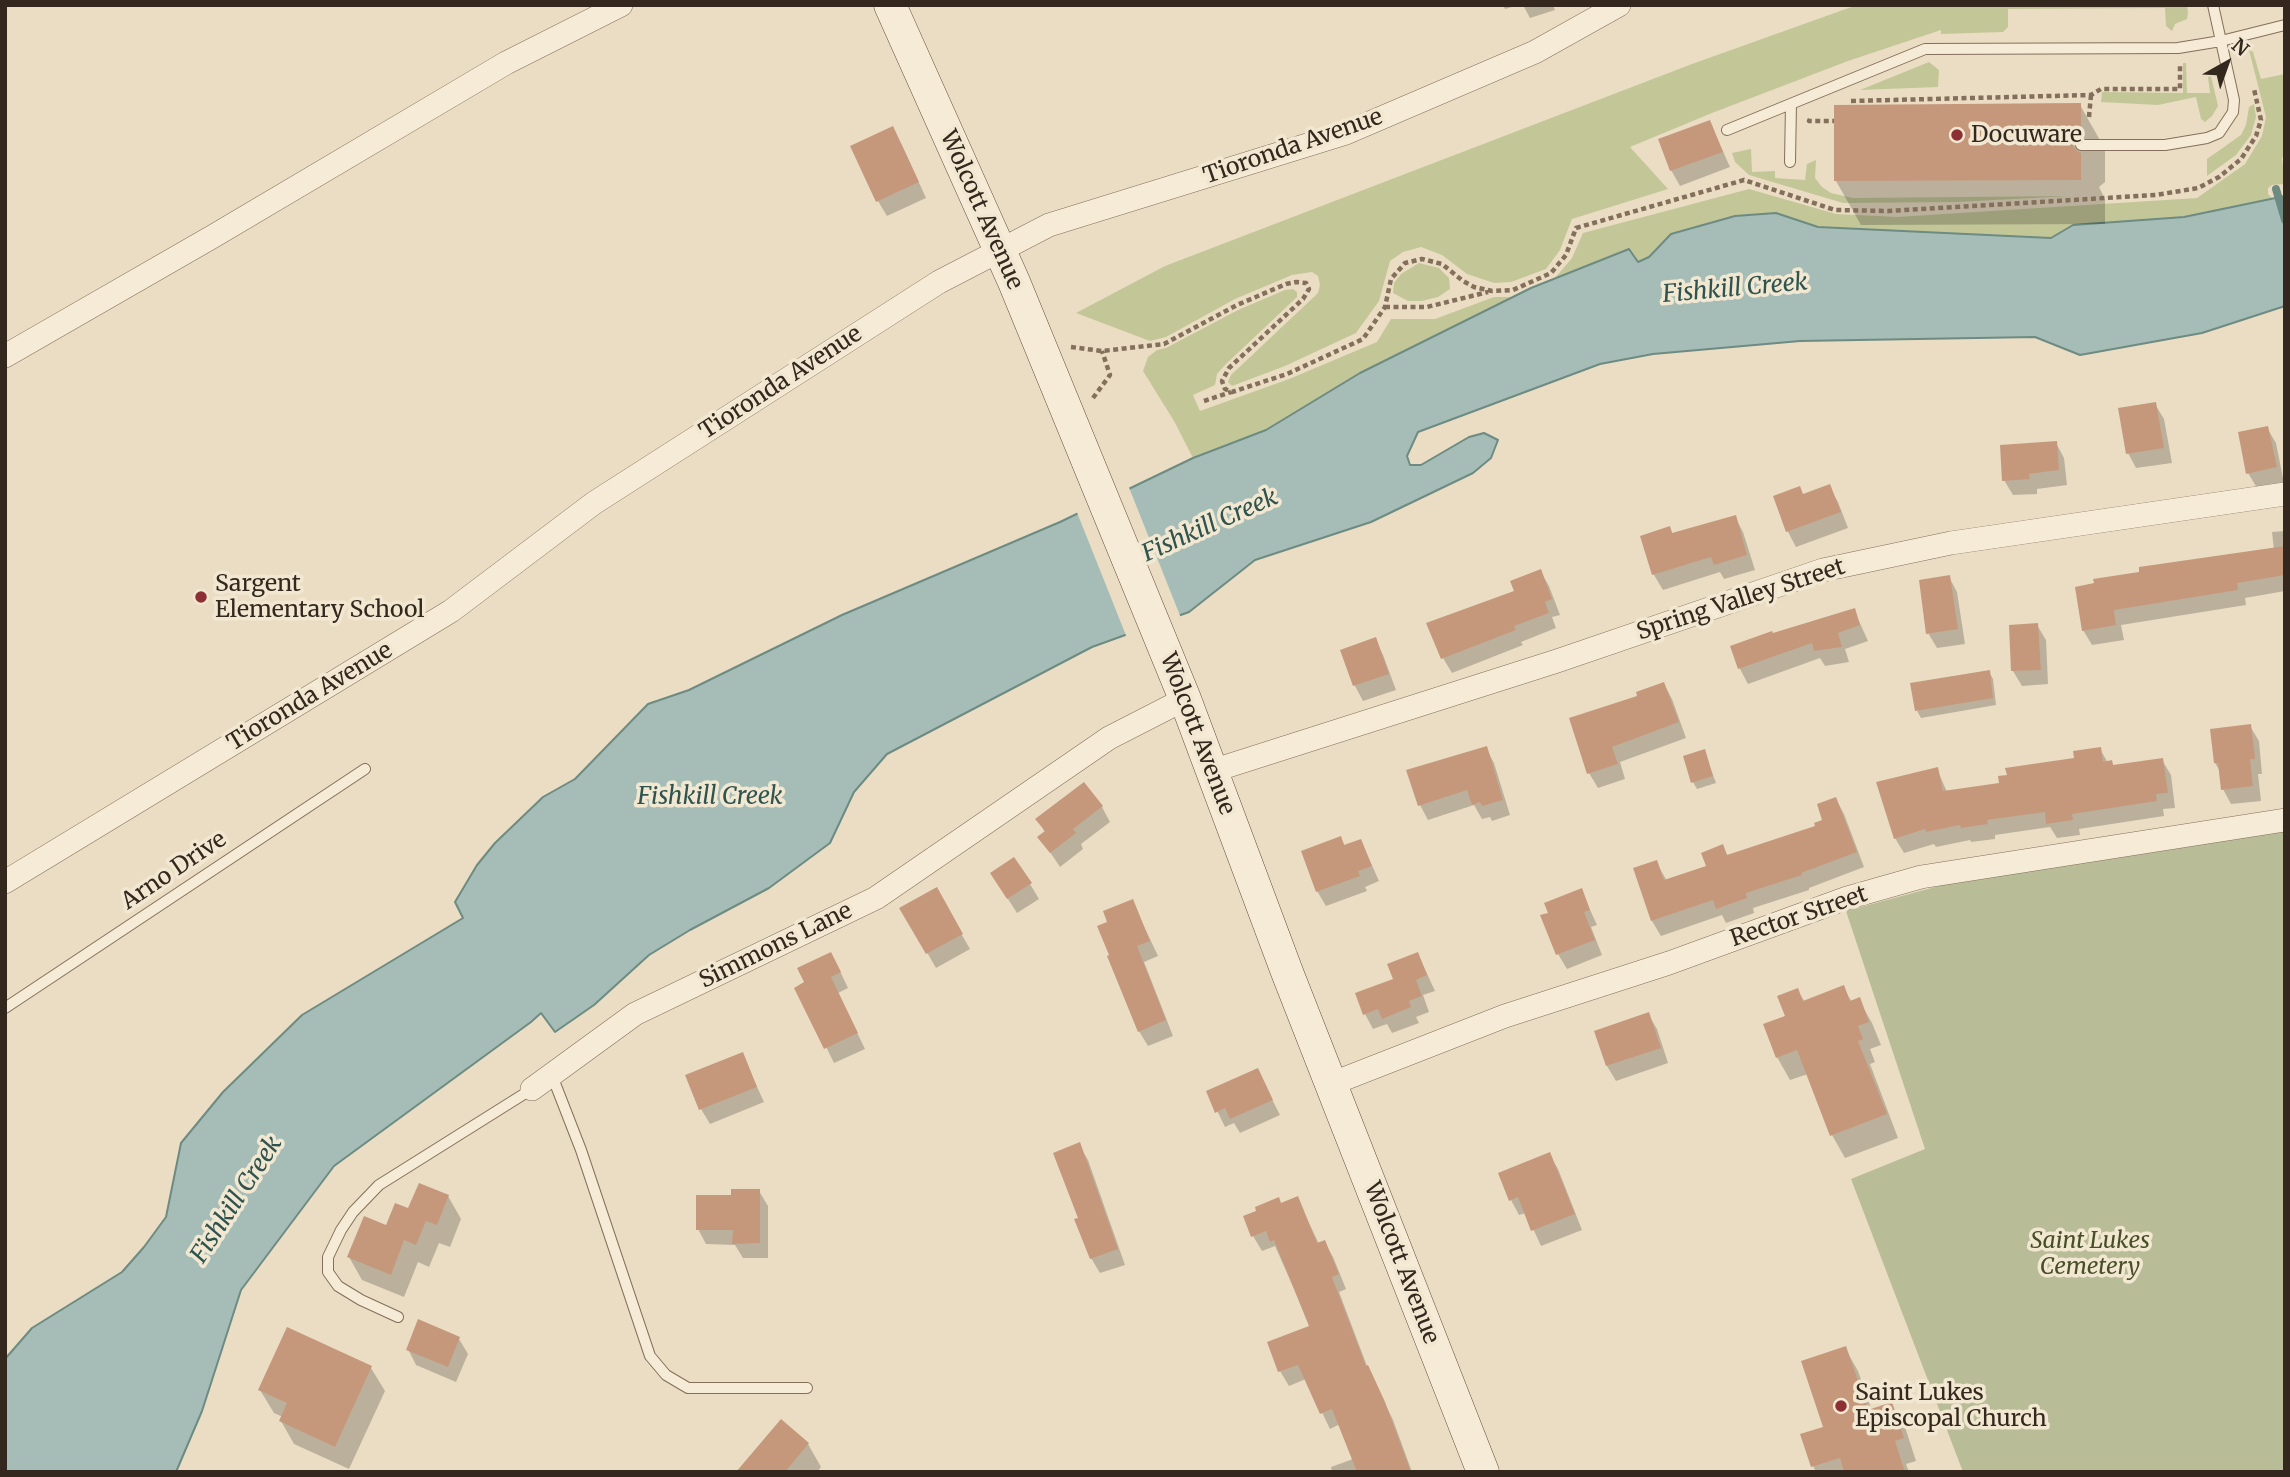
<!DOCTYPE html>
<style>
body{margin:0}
#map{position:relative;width:2290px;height:1477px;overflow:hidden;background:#eaddc3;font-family:Merriweather,serif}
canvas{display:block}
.frame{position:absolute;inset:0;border:7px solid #34281e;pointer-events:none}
.north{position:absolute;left:2192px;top:28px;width:70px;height:70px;-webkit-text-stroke:5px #f2e8d2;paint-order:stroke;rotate:40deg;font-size:19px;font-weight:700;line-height:28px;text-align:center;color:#34281e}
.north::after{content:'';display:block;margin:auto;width:24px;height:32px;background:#34281e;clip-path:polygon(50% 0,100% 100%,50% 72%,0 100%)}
</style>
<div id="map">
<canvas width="2290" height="1477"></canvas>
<div class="frame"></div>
<div class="north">N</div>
</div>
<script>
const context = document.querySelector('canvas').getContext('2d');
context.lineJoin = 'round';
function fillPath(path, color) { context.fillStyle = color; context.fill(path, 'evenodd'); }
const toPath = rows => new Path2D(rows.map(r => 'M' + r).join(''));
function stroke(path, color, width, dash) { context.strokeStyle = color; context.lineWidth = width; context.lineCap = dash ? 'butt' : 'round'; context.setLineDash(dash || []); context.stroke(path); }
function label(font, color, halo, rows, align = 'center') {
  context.font = font + ' Merriweather,serif'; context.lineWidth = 7; context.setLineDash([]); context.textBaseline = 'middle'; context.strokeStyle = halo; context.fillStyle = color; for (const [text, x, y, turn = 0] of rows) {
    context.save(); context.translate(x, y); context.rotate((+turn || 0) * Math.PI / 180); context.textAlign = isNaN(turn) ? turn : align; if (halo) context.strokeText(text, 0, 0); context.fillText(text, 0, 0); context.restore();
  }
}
const green = toPath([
 [1857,5,2187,5,2188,13,2187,19,2175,24,2172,31,2166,26,2165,8,2008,9,2008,27,2003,32,1941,34,1941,30,1848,61,1712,113,1630,147,1668,189,1572,219,1560,250,1546,269,1511,282,1494,283,1467,274,1442,255,1421,247,1403,252,1390,261,1379,301,1356,333,1285,366,1232,386,1228,382,1231,375,1318,293,1320,285,1318,276,1312,272,1292,275,1235,299,1166,337,1150,341,1076,313,1165,266,1692,64],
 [2249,50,2253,52,2261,79,2285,74,2285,120,2283,121,2285,134,2283,135,2285,156,2282,158,2285,184,2272,185,2268,188,2268,194,2272,198,2184,217,2073,225,2051,238,1818,227,1776,213,1735,216,1671,234,1649,257,1637,262,1629,249,1555,278,1572,258,1583,233,1749,189,1836,214,1897,217,2197,198,2245,164,2262,136,2266,117],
 [1929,62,1939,70,1938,87,1860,90],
 [2183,63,2186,63,2187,93,2210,93,2208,77,2211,76,2218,106,2212,116,2205,122,2201,119,2196,97,2158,105,2101,102,2102,92,2183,93],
 [2254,104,2256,117,2251,135,2236,155,2207,176,2207,159,2241,135,2246,125,2249,107],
 [1751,149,1752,172,1775,171,1775,178,1805,180,1807,164,1816,160,1815,178,1822,187,1831,193,1853,198,2070,196,1957,202,1843,203,1749,175,1735,162,1732,153],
 [1419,263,1439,268,1449,278,1450,289,1438,297,1422,301,1408,301,1393,293,1394,283,1401,274],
 [1293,289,1297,292,1297,297,1224,366,1217,374,1215,385,1193,395,1200,411,1289,379,1377,342,1391,319,1435,319,1494,297,1514,297,1360,373,1266,430,1193,458,1174,421,1143,371,1148,357,1157,350,1166,348,1238,310,1285,290]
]);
const cemetery = toPath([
 [2285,823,2285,1472,1963,1472,1851,1179,1925,1149,1846,911,1950,883]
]);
const water = toPath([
 [2285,196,2285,306,2202,333,2080,355,2035,337,1800,341,1653,354,1600,364,1418,432,1407,456,1410,465,1421,465,1469,437,1484,433,1498,440,1491,458,1473,473,1371,522,1255,560,1189,612,1092,647,887,754,854,792,830,843,769,888,690,930,649,955,594,1005,555,1032,541,1013,531,1022,334,1166,241,1290,202,1411,176,1472,5,1472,5,1359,32,1328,122,1272,144,1247,166,1217,181,1143,223,1092,302,1015,463,918,455,902,477,865,495,843,543,797,575,779,648,704,689,690,842,615,1060,522,1193,458,1266,430,1360,373,1531,288,1629,249,1638,262,1649,257,1671,234,1735,216,1776,213,1818,227,2051,238,2073,225,2184,217,2285,196]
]);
const pier = toPath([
 [1128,485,1181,618,1127,638,1076,510]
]);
const shadow = toPath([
 [1503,5,1519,5,1505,9],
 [1523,5,1553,5,1555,10,1530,18],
 [2080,105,2105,149,2105,182,2099,187,2105,199,2105,224,1861,225,1836,181,1836,107],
 [1710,122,1730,167,1680,186,1671,170,1660,140],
 [901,143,926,198,887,216,878,201],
 [2155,404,2164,419,2172,463,2136,468,2128,453],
 [2267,428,2276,443,2284,483,2257,488,2248,473],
 [2056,443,2064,458,2067,485,2037,489,2037,494,2013,495,2004,480],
 [1829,487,1838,502,1848,528,1796,547,1788,532,1775,497,1804,496],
 [1735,517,1743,532,1755,570,1724,579,1720,572,1663,590,1654,575,1642,537,1670,528,1673,535],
 [2285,531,2285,591,2245,598,2246,605,2121,625,2124,640,2092,645,2083,630,2077,588,2274,550,2272,532],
 [1540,571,1549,586,1560,615,1552,617,1556,628,1521,642,1523,645,1452,673,1443,658],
 [1949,577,1957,592,1965,644,1937,648,1928,633],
 [1854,610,1868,641,1845,649,1849,662,1825,666,1820,658,1748,684,1740,669,1732,647],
 [2037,625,2046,640,2048,684,2022,686,2013,671],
 [1375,640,1383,655,1396,690,1363,701,1355,686,1342,651],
 [1989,672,1993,679,1996,705,1921,718,1917,711],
 [1664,684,1672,699,1686,738,1620,762,1625,779,1598,788,1589,773,1640,697],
 [2250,726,2259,741,2262,774,2258,774,2261,801,2231,804,2223,789,2221,773,2215,763],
 [1486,748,1494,763,1510,815,1492,821,1490,817,1482,819,1474,805,1428,820,1420,805],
 [2100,749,2108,763,2112,762,2114,767,2162,760,2171,775,2175,808,2163,809,2164,816,2079,829,2080,835,2057,838,2050,827,1995,835,1995,839,1971,842,1970,840,1936,847,1934,844,1904,853,1895,838,1937,769,1947,792,2001,784],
 [1704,751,1716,783,1697,789,1693,782],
 [1836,799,1844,814,1864,867,1809,888,1809,890,1753,908,1754,913,1726,923,1722,915,1661,936,1652,921,1635,869,1656,862,1667,881,1708,867,1722,846,1728,856,1817,827,1824,821],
 [1102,807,1110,822,1081,844,1083,849,1060,867,1040,837,1045,833,1038,819],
 [1341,838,1345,846,1361,841,1379,881,1365,887,1367,891,1326,906,1317,891],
 [1030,884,1039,899,1017,913,1001,888],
 [936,890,970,949,936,968,902,909],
 [1581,890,1597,925,1591,927,1602,955,1567,969,1558,954,1543,916,1550,914],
 [1132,901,1158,956,1144,962,1173,1036,1148,1046,1139,1031,1111,956,1109,923],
 [1418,954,1435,991,1423,995,1429,1012,1416,1017,1419,1023,1392,1033,1387,1024,1373,1029,1365,1014],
 [839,969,848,988,838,993,865,1049,834,1063,797,988],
 [1843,988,1852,1002,1859,1000,1872,1023,1881,1045,1870,1049,1875,1062,1870,1064,1898,1138,1845,1158,1832,1135,1808,1074,1790,1080,1777,1057,1787,1017,1797,990,1805,1002],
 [1648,1014,1657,1029,1668,1063,1616,1081,1607,1066,1596,1032],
 [742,1054,764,1102,710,1124,701,1109],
 [1257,1070,1280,1115,1240,1133,1234,1123,1225,1127,1208,1092],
 [1079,1145,1088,1160,1125,1265,1100,1273,1091,1258,1080,1219],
 [1549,1154,1558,1169,1582,1230,1541,1246,1526,1213,1519,1215,1511,1200],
 [759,1191,768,1206,768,1258,743,1258,735,1245,706,1244,698,1229,732,1196],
 [448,1196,461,1219,450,1247,439,1243,429,1267,418,1262,404,1297,362,1280,349,1257,387,1227],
 [1297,1198,1319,1244,1324,1242,1333,1257,1346,1289,1339,1292,1367,1366,1393,1420,1412,1472,1332,1472,1331,1467,1353,1459,1340,1424,1330,1429,1306,1379,1289,1386,1280,1371,1311,1327,1275,1246,1262,1251,1253,1236,1281,1204],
 [288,1329,371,1368,385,1391,349,1469,294,1444,281,1421,283,1417,274,1413,260,1390],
 [459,1339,468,1354,456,1382,416,1365,408,1349],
 [1845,1348,1858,1371,1872,1411,1891,1404,1905,1427,1916,1461,1906,1464,1909,1472,1816,1472,1813,1466],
 [808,1444,821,1467,817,1472,739,1472]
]);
const stream = toPath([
 [2276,189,2285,220]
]);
const building = toPath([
 [2081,103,2081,137,2075,141,2073,146,2077,151,2081,153,2081,180,1834,181,1834,105],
 [1710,120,1723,152,1670,171,1658,139],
 [893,126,919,182,876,202,850,146],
 [2156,402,2164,448,2126,454,2118,408],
 [2268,426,2277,467,2246,474,2238,432],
 [2057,441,2059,470,2029,474,2030,479,2002,481,2000,445],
 [1830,484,1841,512,1786,532,1773,496,1800,486,1803,494],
 [1736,515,1747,555,1714,565,1711,557,1652,575,1640,536,1670,526,1672,533],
 [2285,546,2285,575,2237,583,2238,590,2114,610,2116,625,2082,631,2075,587,2094,583,2093,579,2139,572,2139,567],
 [1541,569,1552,599,1545,602,1549,613,1514,626,1516,630,1441,659,1426,623,1514,591,1510,581],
 [1950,575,1958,629,1926,634,1919,580],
 [1855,608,1860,625,1838,633,1842,647,1814,651,1812,643,1738,669,1730,646,1772,631,1773,633],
 [2038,623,2041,670,2011,671,2009,625],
 [1376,637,1389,674,1353,686,1340,650],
 [1990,670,1993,698,1915,711,1910,683],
 [1664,682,1679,722,1612,747,1618,764,1587,774,1569,718,1637,696,1636,692],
 [2251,724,2255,759,2250,759,2253,786,2221,790,2218,763,2214,763,2210,729],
 [1487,746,1503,800,1482,806,1480,802,1472,805,1467,790,1418,806,1406,770],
 [2101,747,2103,762,2112,760,2113,765,2163,758,2168,793,2156,794,2157,801,2072,814,2073,820,2046,824,2045,812,1987,820,1988,824,1961,828,1960,825,1926,832,1925,829,1894,839,1876,782,1938,767,1943,791,1999,783,1998,776,2007,775,2005,768,2074,758,2073,751],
 [1705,749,1713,776,1691,783,1683,756],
 [1084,782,1103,806,1073,829,1076,833,1050,853,1037,837,1045,831,1035,819],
 [1836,797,1857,852,1801,873,1802,875,1746,893,1747,898,1716,909,1713,900,1651,921,1633,868,1657,860,1664,880,1706,866,1701,853,1723,844,1727,855,1815,826,1814,823,1822,820,1817,804],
 [1341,836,1344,845,1361,839,1372,866,1358,871,1360,876,1316,892,1301,851],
 [1014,857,1032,883,1007,899,990,873],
 [937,887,963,934,926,954,899,908],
 [1582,888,1590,910,1584,912,1595,940,1556,955,1540,915,1548,913,1544,903],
 [1133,899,1150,941,1137,946,1166,1020,1138,1032,1107,956,1109,955,1097,926,1107,922,1103,911],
 [831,952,841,972,831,977,858,1033,824,1049,794,988,804,982,797,968],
 [1418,952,1427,975,1416,980,1422,996,1409,1001,1411,1007,1382,1019,1378,1009,1363,1015,1355,993,1393,979,1387,964],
 [1844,985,1850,1001,1860,997,1869,1022,1858,1026,1863,1039,1858,1041,1887,1114,1830,1136,1797,1050,1776,1058,1763,1024,1785,1016,1777,996,1798,988,1803,1001],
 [1649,1012,1661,1048,1606,1066,1594,1031],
 [743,1052,757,1087,699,1110,685,1075],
 [1258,1068,1273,1100,1230,1119,1225,1108,1215,1113,1206,1091],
 [1080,1142,1118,1249,1090,1259,1074,1219,1078,1218,1053,1153],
 [1550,1152,1575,1214,1531,1231,1518,1197,1509,1201,1498,1173],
 [419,1183,449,1195,437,1225,426,1221,416,1245,404,1240,391,1275,347,1257,364,1216,386,1225,395,1203,408,1208],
 [731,1189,760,1189,760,1243,732,1244,733,1230,696,1230,696,1195,731,1195],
 [1298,1196,1317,1243,1325,1240,1339,1274,1332,1277,1366,1366,1368,1365,1385,1402,1411,1472,1357,1472,1332,1409,1320,1414,1298,1365,1278,1372,1267,1342,1309,1326,1274,1240,1270,1242,1266,1231,1251,1237,1243,1216,1256,1211,1255,1207,1279,1197,1281,1203],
 [418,1319,460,1337,448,1367,406,1350],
 [287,1327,372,1366,335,1447,279,1421,287,1403,258,1390],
 [1846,1346,1868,1410,1892,1402,1904,1438,1895,1441,1905,1472,1844,1472,1840,1458,1811,1467,1800,1434,1823,1427,1801,1361],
 [781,1419,809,1443,785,1472,736,1472]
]);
const path = toPath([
 [1851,101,2091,95,2101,89,2180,89,2180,65],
 [2089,117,2091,95],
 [1810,119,1809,121,1834,121],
 [1385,307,1427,307,1488,292],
 [1071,347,1102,351,1164,344,1237,305,1286,284,1296,282,1306,283,1309,289,1303,299,1229,368,1222,381,1225,389,1232,392,1287,374,1363,339,1385,307,1391,279,1405,263,1422,259,1442,264,1463,281,1474,287,1492,291,1513,290,1551,273,1566,255,1576,228,1744,180,1835,210,1888,211,2156,195,2198,188,2219,177,2241,159,2256,136,2261,120,2254,89],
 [1093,398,1110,375,1102,351],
 [1204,401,1231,392]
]);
const lane = toPath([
 [1727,130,1925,49,2178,48,2221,41,2285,25],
 [2081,145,2165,145,2207,138,2219,133,2233,112,2234,100,2213,5],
 [1790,162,1791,104],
 [5,1008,365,769],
 [551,1073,581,1150,650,1356,666,1375,688,1388,807,1388],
 [398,1317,361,1300,338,1286,328,1272,328,1257,341,1230,353,1212,379,1185,532,1089]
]);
const street = toPath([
 [5,356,212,237,506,63,621,5],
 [1212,771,1557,661,1823,570,1951,543,2285,494],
 [5,882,451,611,594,503,939,282,1049,225,1346,133,1535,52,1619,5],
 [1331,1084,1505,1016,1669,963,1847,898,1921,877,2285,820],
 [532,1089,635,1014,876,898,1109,738,1185,699]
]);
const secondary = toPath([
 [890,5,1014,282,1185,699,1287,972,1483,1472]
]);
const markers = [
 [1957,135,7,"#8d3034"],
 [201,597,7,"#8d3034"],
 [1841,1406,7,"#8d3034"]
];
const poiNames = [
 ["Docuware",1971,135],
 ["Sargent",215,584],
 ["Elementary School",215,610],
 ["Saint Lukes",1855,1393],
 ["Episcopal Church",1855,1419]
];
const streetNames = [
 ["Tioronda Avenue",1293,147,-19],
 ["Wolcott Avenue",981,210,66],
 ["Tioronda Avenue",781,383,-33],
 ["Spring Valley Street",1741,600,-18],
 ["Tioronda Avenue",310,697,-31],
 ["Wolcott Avenue",1197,734,69],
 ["Arno Drive",174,871,-34],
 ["Rector Street",1799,917,-19],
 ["Simmons Lane",776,946,-26],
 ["Wolcott Avenue",1401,1263,69]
];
const parkNames = [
 ["Saint Lukes",2090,1241],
 ["Cemetery",2090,1267]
];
const waterNames = [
 ["Fishkill Creek",1735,289,-5],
 ["Fishkill Creek",1210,526,-24],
 ["Fishkill Creek",710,797],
 ["Fishkill Creek",237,1200,-57]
];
fillPath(green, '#c3c798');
fillPath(cemetery, '#b9bd97');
fillPath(water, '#a5bdb6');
stroke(water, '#6d8b82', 2);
fillPath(pier, '#eaddc3');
fillPath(shadow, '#0003');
stroke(stream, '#6d8b82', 8);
fillPath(building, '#c5987c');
stroke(lane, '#836f5b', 12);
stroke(street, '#836f5b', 24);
stroke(secondary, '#65513f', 33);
stroke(path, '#836f5b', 4.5, [5, 3.5]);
stroke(lane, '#f6ebd6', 10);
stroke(street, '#f6ebd6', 23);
stroke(secondary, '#f6ebd6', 32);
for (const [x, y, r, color] of markers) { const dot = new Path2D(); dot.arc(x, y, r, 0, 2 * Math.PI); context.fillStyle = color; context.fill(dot); stroke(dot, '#f2e8d2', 2.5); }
label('23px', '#34281e', '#f2e8d2', poiNames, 'left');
label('23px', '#34281e', '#f2e8d2', streetNames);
label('italic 23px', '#464f27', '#f2e8d2', parkNames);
label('italic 24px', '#2f534f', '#f2e8d2', waterNames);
</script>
